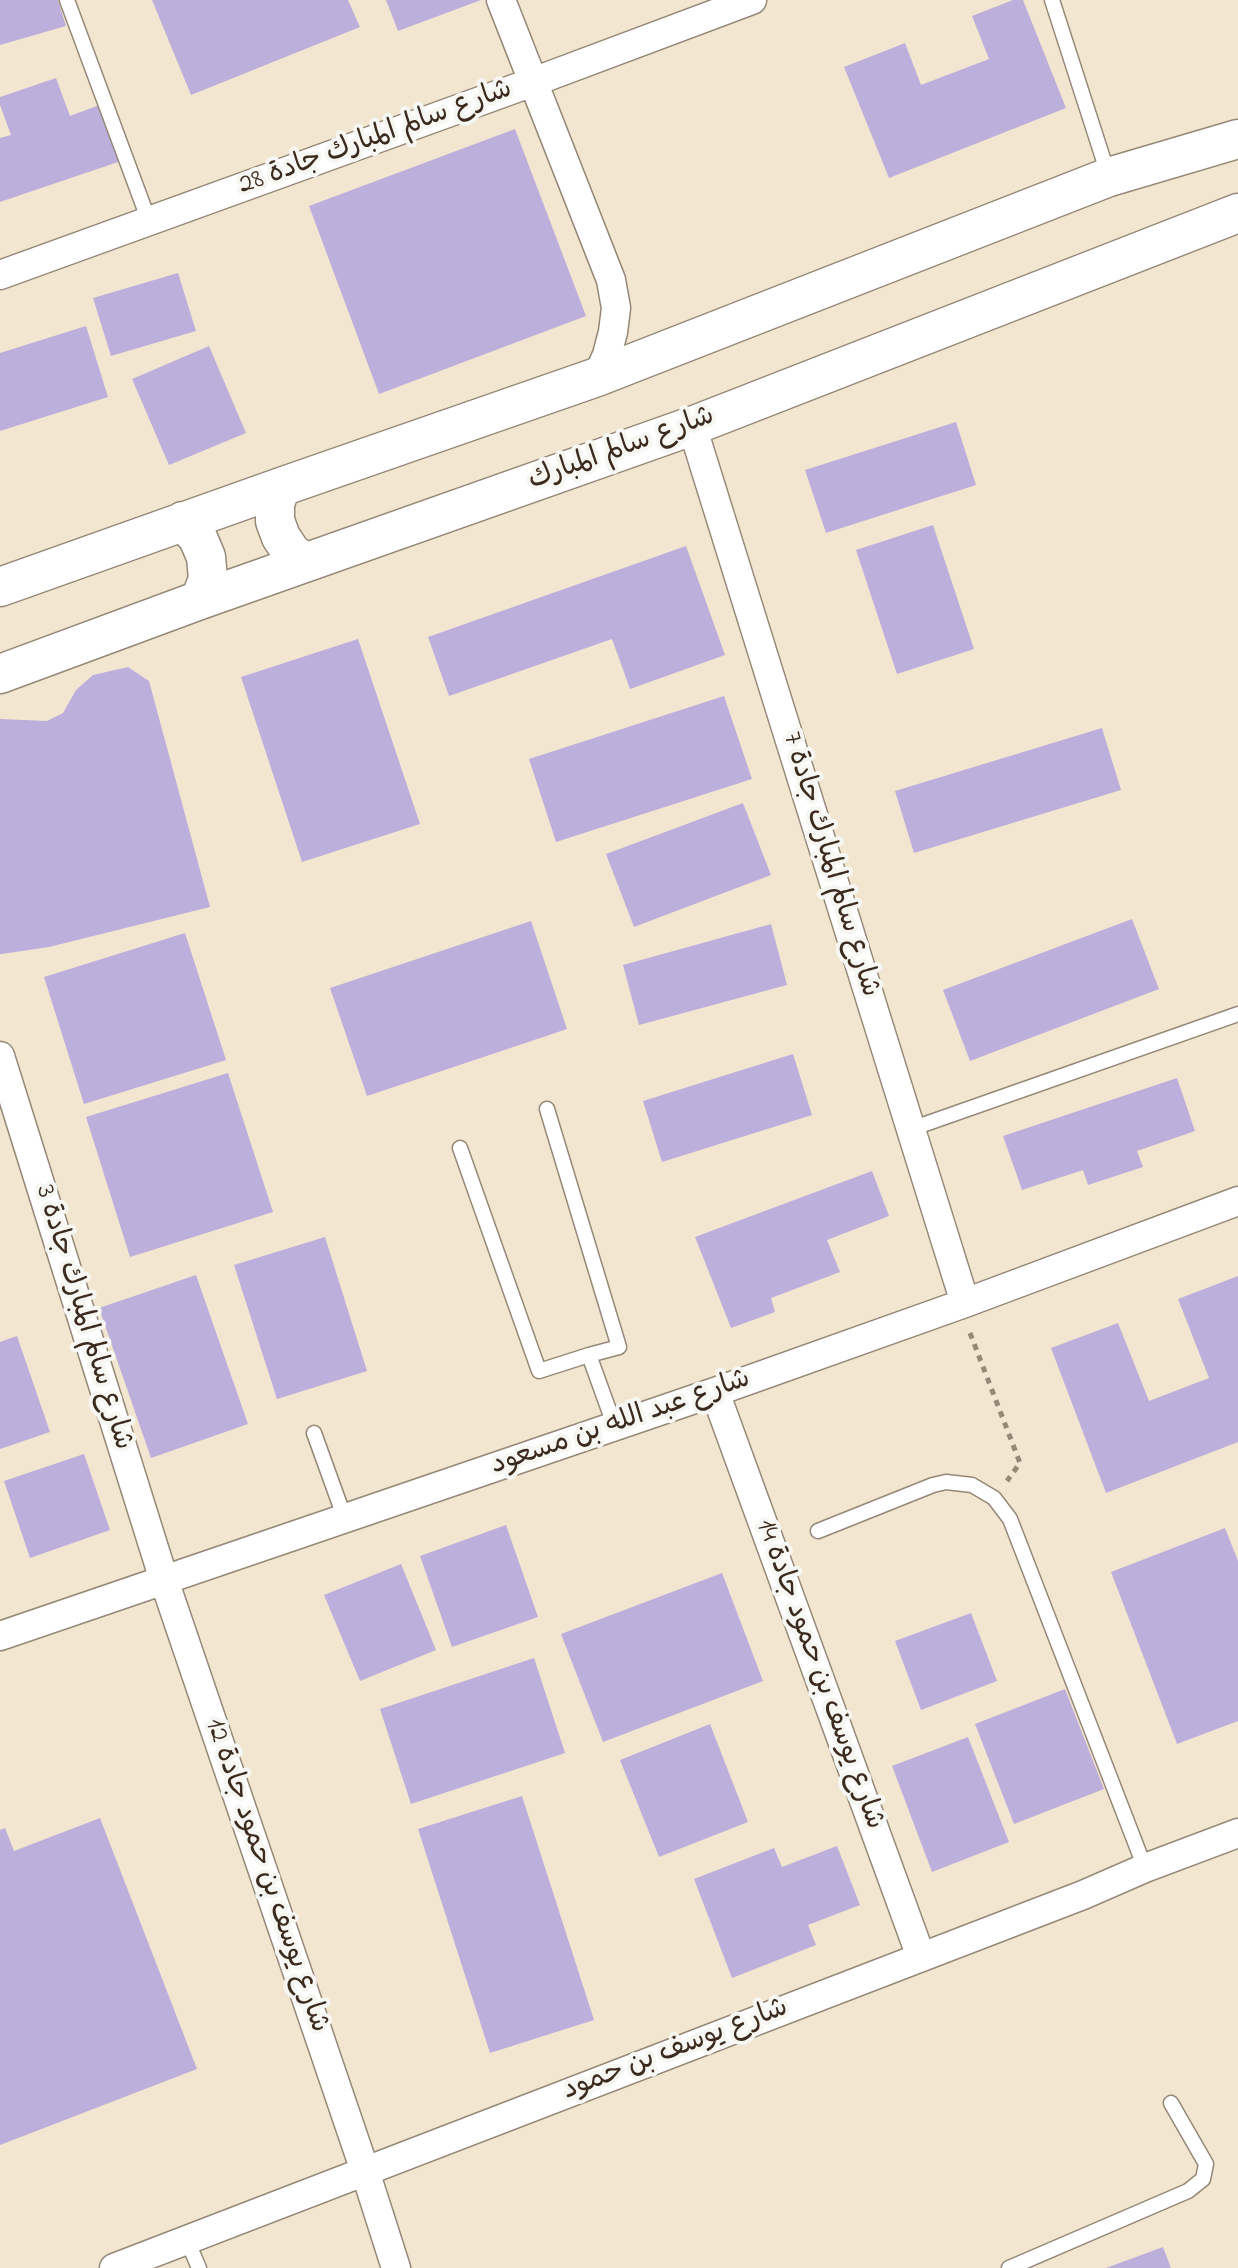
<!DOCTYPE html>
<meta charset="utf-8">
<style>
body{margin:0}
canvas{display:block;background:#f2e6d0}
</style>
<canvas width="1238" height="2268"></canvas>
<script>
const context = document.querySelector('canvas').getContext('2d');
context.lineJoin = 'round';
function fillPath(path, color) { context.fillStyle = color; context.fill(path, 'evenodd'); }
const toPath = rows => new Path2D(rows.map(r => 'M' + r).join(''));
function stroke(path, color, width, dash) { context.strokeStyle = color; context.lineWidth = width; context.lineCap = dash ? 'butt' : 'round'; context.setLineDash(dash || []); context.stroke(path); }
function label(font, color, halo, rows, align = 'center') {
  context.font = font + ' "Indie Flower","Playpen Sans Arabic",sans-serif'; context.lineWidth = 8; context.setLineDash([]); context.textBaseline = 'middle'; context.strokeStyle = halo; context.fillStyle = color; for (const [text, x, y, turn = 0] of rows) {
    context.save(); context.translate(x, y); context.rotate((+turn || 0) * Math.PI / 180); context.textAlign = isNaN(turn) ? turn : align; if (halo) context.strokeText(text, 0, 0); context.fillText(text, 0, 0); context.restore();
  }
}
const building = toPath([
 [0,0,58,0,66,26,0,45],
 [152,0,348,0,360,27,191,95],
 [386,0,481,0,398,31],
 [1013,0,1023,0,1066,108,889,178,844,67,905,43,921,85,989,59,972,16],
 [56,78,70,116,102,104,121,161,0,202,0,138,11,135,0,105,0,97],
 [515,129,586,316,379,394,309,206],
 [178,273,196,331,111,356,93,298],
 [86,326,108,397,0,431,0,353],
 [209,346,246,433,169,465,132,379],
 [956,422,976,485,826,533,805,470],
 [933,525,974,649,897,674,856,550],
 [686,546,725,655,630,689,612,639,449,696,428,637],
 [358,639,420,824,302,862,241,677],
 [128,667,149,681,210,907,49,947,2,954,0,954,0,719,47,721,63,713,76,690,93,675],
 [724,696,752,779,556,842,529,759],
 [1102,728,1121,790,914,853,895,791],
 [743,803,771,875,634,927,606,854],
 [1132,919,1159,989,970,1061,943,990],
 [531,921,567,1029,367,1096,330,988],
 [771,924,787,985,639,1025,623,965],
 [185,933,226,1060,84,1104,44,977],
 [793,1054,812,1115,662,1162,643,1101],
 [228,1073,273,1212,130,1257,86,1117],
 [1177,1078,1195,1131,1137,1151,1143,1167,1088,1185,1083,1170,1022,1190,1003,1136],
 [872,1171,889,1216,827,1240,840,1272,771,1298,775,1312,731,1328,695,1237],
 [325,1237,367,1371,277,1399,234,1265],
 [196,1275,248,1424,151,1458,99,1308],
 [1238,1276,1238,1442,1106,1493,1051,1348,1118,1323,1149,1401,1209,1378,1178,1299],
 [17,1336,50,1432,0,1449,0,1342],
 [84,1454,110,1530,30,1558,4,1481],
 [506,1525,538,1617,452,1647,420,1556],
 [1225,1528,1238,1561,1238,1721,1177,1744,1111,1572],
 [401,1564,436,1650,360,1681,324,1595],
 [722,1573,763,1681,603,1742,561,1634],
 [971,1613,997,1681,921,1710,895,1641],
 [534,1658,565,1753,411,1804,380,1709],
 [1065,1689,1104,1789,1014,1824,975,1724],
 [710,1724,748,1822,659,1857,620,1760],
 [968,1737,1009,1842,932,1872,892,1766],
 [522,1796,594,2020,490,2053,418,1829],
 [100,1818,197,2069,0,2145,0,1830,5,1828,14,1851],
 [837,1846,860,1905,808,1925,816,1945,732,1978,694,1879,774,1848,782,1867],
 [1163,2247,1171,2268,1106,2268]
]);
const path = toPath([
 [970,1333,1020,1463,1007,1481]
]);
const lane = toPath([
 [67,0,149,221],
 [1052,0,1109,177],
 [547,1109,619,1347,589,1355,615,1427],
 [911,1129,1238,1014],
 [460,1148,539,1371,589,1355],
 [314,1433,345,1519],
 [818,1531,933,1485,946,1482,972,1485,994,1498,1010,1519,1145,1868],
 [187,2240,199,2268],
 [1009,2268,1188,2191,1203,2179,1206,2164,1171,2103]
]);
const street = toPath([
 [501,0,611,280,616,308,613,332,607,355,597,377],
 [0,275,533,82,752,0],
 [692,426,965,1303],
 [0,1056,164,1580,365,2171,396,2268],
 [715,1392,921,1957],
 [0,1636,715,1392,965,1303,1238,1201],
 [114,2268,1083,1895,1145,1868,1238,1833]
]);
const secondary = toPath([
 [281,487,275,503,275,521,281,537,291,552,305,563],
 [183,521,198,538,206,557,208,579,200,600],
 [0,587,281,487,597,377,1109,177,1238,139],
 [0,674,200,600,692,426,1238,213]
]);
const streetNames = [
 ["شارع سالم المبارك جادة 28",376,139,-20],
 ["شارع سالم المبارك",622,450,-20],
 ["شارع سالم المبارك جادة 7",829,865,73],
 ["شارع سالم المبارك جادة 3",82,1318,73],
 ["شارع عبد الله بن مسعود",621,1424,-19],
 ["شارع يوسف بن حمود جادة 14",818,1675,70],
 ["شارع يوسف بن حمود جادة 12",265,1876,71],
 ["شارع يوسف بن حمود",676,2051,-21]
];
fillPath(building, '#bdafdc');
stroke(lane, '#968877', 17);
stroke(street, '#968877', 31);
stroke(secondary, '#968877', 41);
stroke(path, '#968877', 5, [6, 6]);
stroke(lane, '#fff', 14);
stroke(street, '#fff', 28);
stroke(secondary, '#fff', 38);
label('28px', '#3b2a1e', '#f6f6f2', streetNames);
</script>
